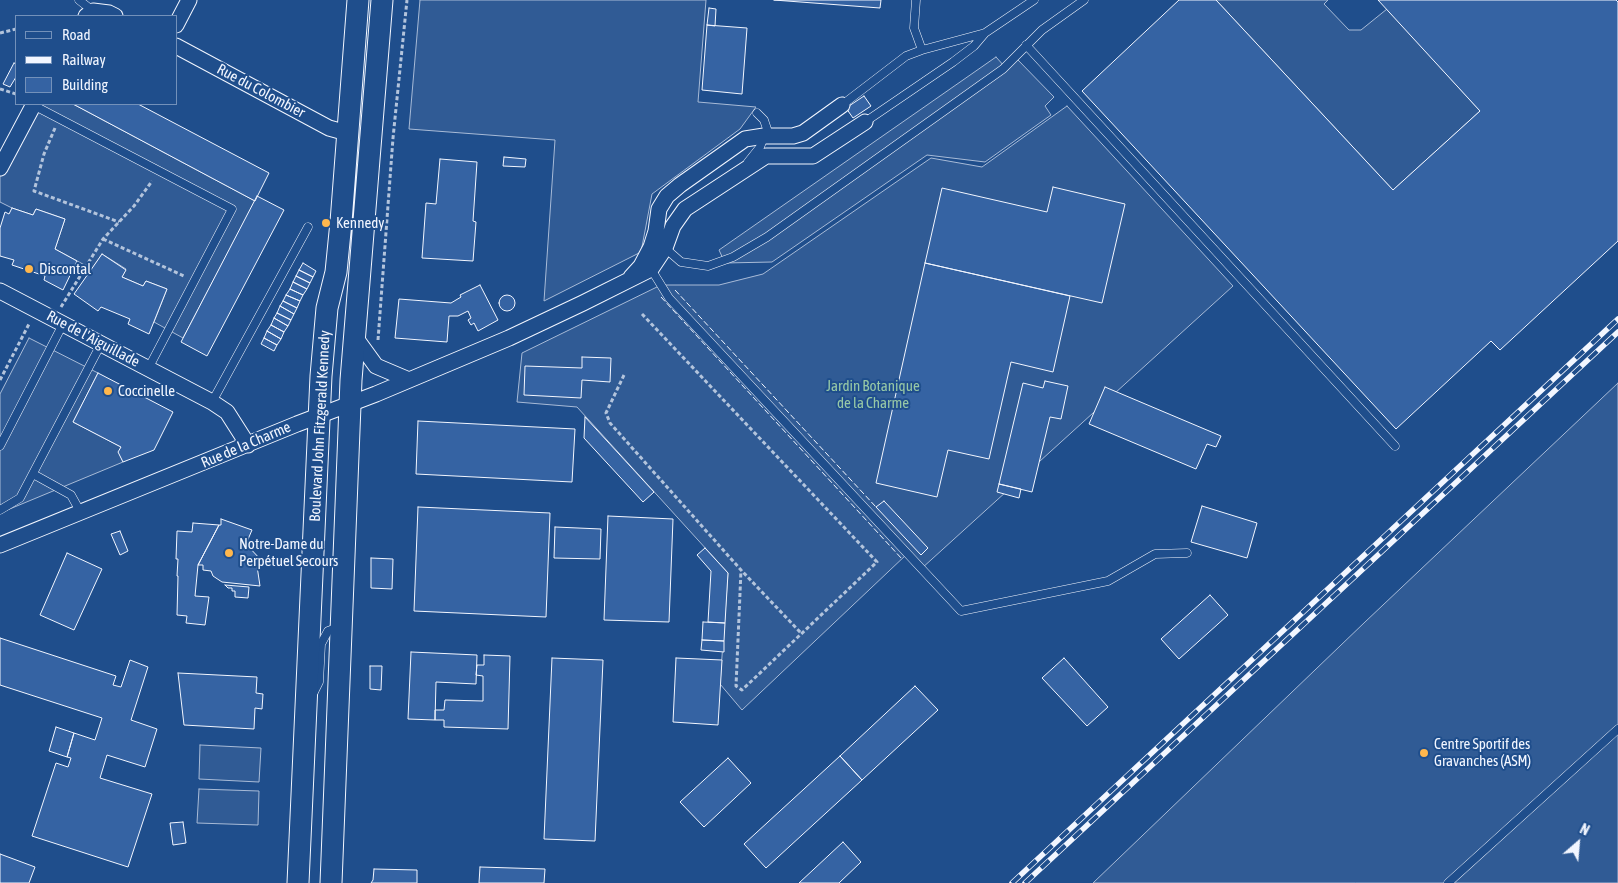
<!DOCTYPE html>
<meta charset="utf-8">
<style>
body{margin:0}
#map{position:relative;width:1618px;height:883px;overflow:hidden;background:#1f4e8c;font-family:"Asap Condensed",sans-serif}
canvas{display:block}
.legend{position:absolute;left:15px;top:15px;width:162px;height:90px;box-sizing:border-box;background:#1f4e8c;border:1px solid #7391ba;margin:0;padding:6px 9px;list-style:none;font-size:15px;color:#f2f6ff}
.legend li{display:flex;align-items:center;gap:10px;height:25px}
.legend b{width:25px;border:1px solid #7391ba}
.north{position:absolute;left:1553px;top:818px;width:50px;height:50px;-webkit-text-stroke:4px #1f4e8c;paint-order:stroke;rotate:27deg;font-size:14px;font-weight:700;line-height:20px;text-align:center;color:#f2f6ff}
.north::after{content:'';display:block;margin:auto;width:18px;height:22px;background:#f2f6ff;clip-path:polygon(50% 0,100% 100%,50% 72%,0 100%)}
</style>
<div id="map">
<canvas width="1618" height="883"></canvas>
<ul class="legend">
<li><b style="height:6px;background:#1f4e8c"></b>Road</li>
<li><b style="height:6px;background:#f2f6ff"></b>Railway</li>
<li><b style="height:14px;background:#3563a3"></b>Building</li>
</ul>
<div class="north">N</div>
</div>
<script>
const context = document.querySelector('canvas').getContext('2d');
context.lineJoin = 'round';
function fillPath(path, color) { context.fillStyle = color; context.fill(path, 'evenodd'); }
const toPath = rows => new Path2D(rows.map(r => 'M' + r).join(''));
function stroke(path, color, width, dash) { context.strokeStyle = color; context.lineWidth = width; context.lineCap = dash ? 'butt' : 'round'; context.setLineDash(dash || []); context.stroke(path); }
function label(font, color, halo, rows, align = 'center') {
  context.font = font + ' "Asap Condensed",sans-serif'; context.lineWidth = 4; context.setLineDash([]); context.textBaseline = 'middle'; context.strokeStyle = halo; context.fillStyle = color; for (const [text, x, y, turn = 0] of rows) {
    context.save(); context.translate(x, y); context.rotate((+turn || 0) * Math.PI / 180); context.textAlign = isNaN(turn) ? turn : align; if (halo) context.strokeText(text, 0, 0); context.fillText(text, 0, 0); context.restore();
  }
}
const built = toPath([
 [420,0,706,0,698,102,756,107,740,129,652,194,641,252,544,301,555,140,409,129,420,0],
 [1216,0,1328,0,1324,4,1349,30,1361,30,1387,9,1480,111,1393,190,1216,0],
 [996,57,1005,67,1017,59,1054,97,1045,106,1051,115,985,162,927,155,772,262,725,263,719,250,996,57],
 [34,104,73,104,255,201,183,338,154,322,167,289,146,281,143,286,122,277,126,269,102,254,92,269,55,249,65,219,36,209,33,215,12,208,0,202,0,168,34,104],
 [1067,106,1233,286,921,569,907,554,742,710,720,684,728,573,577,407,517,402,522,353,661,285,719,285,763,274,931,158,982,167,1067,106],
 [29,338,98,373,73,422,121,447,119,452,123,462,0,513,0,394,29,338],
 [1618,383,1618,883,1093,883,1365,622,1618,383],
 [200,745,261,748,259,782,199,779,200,745],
 [199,789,259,791,258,825,197,823,199,789]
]);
const building = toPath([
 [774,0,881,0,880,8,774,0],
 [1179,0,1216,0,1393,190,1480,111,1378,0,1616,0,1618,2,1618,241,1500,350,1491,341,1396,429,1082,91,1179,0],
 [709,8,716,9,715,26,707,25,709,8],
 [707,25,747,28,742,94,702,90,707,25],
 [14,63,16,64,16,77,10,87,3,84,14,63],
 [864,96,871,106,853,118,846,108,864,96],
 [73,104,138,104,269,173,255,201,73,104],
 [504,157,526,159,525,167,503,166,504,157],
 [440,159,477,162,473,221,476,222,473,261,422,258,426,203,436,204,440,159],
 [1053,187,1125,204,1102,303,925,263,942,188,1047,212,1053,187],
 [257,196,284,210,207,356,181,342,257,196],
 [12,208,33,215,36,209,65,219,55,249,77,261,63,290,44,280,45,276,12,265,14,260,0,256,0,228,5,212,9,214,12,208],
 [102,254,126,270,122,277,143,286,146,281,167,289,149,334,128,324,130,319,101,307,98,311,74,294,102,254],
 [303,263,316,271,313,277,299,270,303,263],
 [925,263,1070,296,1053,372,1011,362,989,459,948,450,937,497,876,483,925,263],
 [299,270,313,277,310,283,296,276,299,270],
 [296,276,310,283,307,289,293,282,296,276],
 [293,282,307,289,303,295,290,289,293,282],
 [480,285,498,320,478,331,474,323,471,325,468,320,471,318,468,311,458,316,449,316,447,342,395,338,399,299,451,303,461,297,460,295,480,285],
 [290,289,303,295,300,301,286,295,290,289],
 [286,295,300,301,297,308,283,301,286,295],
 '499 303a8 8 0 1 1 16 0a8 8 0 1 1-16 0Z',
 [283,301,297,308,294,314,280,306,283,301],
 [280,306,294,314,291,320,277,313,280,306],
 [277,313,291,320,288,326,274,318,277,313],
 [274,318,288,326,284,332,271,325,274,318],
 [271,325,284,332,281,339,267,331,271,325],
 [267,331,281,339,277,345,264,338,267,331],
 [264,338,277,345,274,351,261,344,264,338],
 [582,357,611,358,610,382,582,380,581,398,524,395,525,366,582,368,582,357],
 [98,373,173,412,154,450,123,462,118,452,121,447,73,422,98,373],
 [1045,381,1068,386,1061,419,1050,417,1032,492,999,484,1023,383,1043,388,1045,381],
 [1105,387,1221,436,1216,447,1207,444,1196,469,1089,424,1105,387],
 [585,417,654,492,643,502,584,438,585,417],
 [418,421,575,429,572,482,416,474,418,421],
 [999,484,1021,489,1019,498,997,492,999,484],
 [884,501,928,548,921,555,876,507,884,501],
 [1202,506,1257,523,1247,558,1191,542,1202,506],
 [418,507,550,513,546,617,414,611,418,507],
 [608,516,673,519,669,622,604,620,608,516],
 [221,519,252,530,246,544,262,561,257,566,260,586,222,582,213,576,211,571,203,570,203,565,198,565,219,525,221,525,221,519],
 [193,523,219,525,198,565,195,596,209,597,205,625,186,623,187,616,177,615,178,576,177,576,178,559,176,559,177,531,192,532,193,523],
 [555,527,601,529,600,559,554,558,555,527],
 [120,531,128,551,120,555,111,534,120,531],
 [705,548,728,573,725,623,708,622,711,571,697,555,705,548],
 [67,553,102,569,74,630,40,615,67,553],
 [371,558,393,559,392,589,371,588,371,558],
 [225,585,249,587,248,598,235,597,235,591,232,591,232,588,228,588,225,585],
 [1210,595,1228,615,1179,659,1161,639,1210,595],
 [703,622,725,623,724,641,702,640,703,622],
 [0,638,116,676,113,685,121,687,130,660,148,667,131,720,157,729,145,767,107,755,100,778,152,794,128,867,32,836,56,763,68,767,71,758,67,757,74,733,95,740,102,718,0,685,0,638],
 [702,640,724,641,724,652,701,650,702,640],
 [411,652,477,655,476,684,436,682,435,720,408,719,411,652],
 [484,655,510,656,508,729,444,727,444,720,435,720,435,710,444,710,445,700,483,701,483,676,476,675,477,665,484,665,484,655],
 [552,658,603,660,595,841,544,839,552,658],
 [676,658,722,660,718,725,673,722,676,658],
 [1064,658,1108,707,1087,726,1042,678,1064,658],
 [370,666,382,666,381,690,370,689,370,666],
 [178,673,257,677,256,693,263,694,262,709,255,708,254,729,184,725,178,673],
 [915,686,938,710,862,780,840,756,915,686],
 [56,727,74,733,67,757,49,751,56,727],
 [840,756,862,780,766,868,744,844,840,756],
 [728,758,751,783,704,827,680,802,728,758],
 [183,822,186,843,173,845,170,823,183,822],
 [843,842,861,862,839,883,799,883,843,842],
 [0,854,35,867,29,883,0,883,0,854],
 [480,867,545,869,544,883,479,883,480,867],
 [374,869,417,870,417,883,371,883,373,880,374,869]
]);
const path = toPath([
 [0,33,16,29],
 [0,89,16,94],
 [55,128,44,154,34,191,119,222],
 [103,239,184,276],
 [61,307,103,239,134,206,152,181],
 [642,314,877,562,742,690,736,686,741,570],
 [378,340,393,138,407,0],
 [624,375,606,413,610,423,741,570,801,633],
 [0,380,29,324]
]);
const lane = toPath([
 [79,0,93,11],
 [916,0,914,28,922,50],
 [1026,45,1395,446],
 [33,105,232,209,148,369],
 [842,105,906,56,922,50,985,33,1034,0],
 [865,122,953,62,974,46,985,33],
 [748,162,760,147,767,129,764,120,757,113],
 [665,248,681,262,708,266,733,257,767,237,1003,69,1042,30,1084,0],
 [651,269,669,298,961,611,1108,581,1155,554,1187,553],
 [212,402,308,227],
 [0,446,63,324],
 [33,474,71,495,81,513],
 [0,510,20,498,101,344],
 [314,692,319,682,321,644,328,631,339,627],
 [1448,883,1618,729]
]);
const street = toPath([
 [86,16,93,11,109,13,115,16],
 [176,25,189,0],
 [176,46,329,128,347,133],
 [0,168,34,104],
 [631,277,641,266,651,247,656,231,659,209,667,196,680,185,745,139,764,136,793,136,803,133,842,105],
 [0,291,212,402,227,412,248,445],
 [355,337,376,366,409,380],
 [0,545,297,424,376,394,509,338,583,303,651,269,665,248,673,226,685,209,766,156,813,156,865,122]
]);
const secondary = toPath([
 [298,883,321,376,327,308,336,272,341,222,358,0],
 [331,883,351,380,382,0]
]);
const rail = toPath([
 [1012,883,1618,319],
 [1025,883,1618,332]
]);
const fence = toPath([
 [675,290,876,507],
 [661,297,902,559]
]);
const markers = [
 [326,223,5,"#ffb74d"],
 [29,269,5,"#ffb74d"],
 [108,391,5,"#ffb74d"],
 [229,553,5,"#ffb74d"],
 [1424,753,5,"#ffb74d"]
];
const streetNames = [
 ["Rue du Colombier",261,91,28],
 ["Rue de l'Aiguillade",93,339,28],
 ["Boulevard John Fitzgerald Kennedy",320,426,-87],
 ["Rue de la Charme",246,445,-23]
];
const poiNames = [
 ["Kennedy",336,223],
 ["Discontal",39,269],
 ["Coccinelle",118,391],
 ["Notre-Dame du",239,544],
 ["Perpétuel Secours",239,561],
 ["Centre Sportif des",1434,744],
 ["Gravanches (ASM)",1434,761]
];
const parkNames = [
 ["Jardin Botanique",873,386],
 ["de la Charme",873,403]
];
fillPath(built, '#305b95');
stroke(built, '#a8bbd7', 1);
fillPath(building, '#3563a3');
stroke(building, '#f2f6ff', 1);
stroke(lane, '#f2f6ff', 9);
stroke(street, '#f2f6ff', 17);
stroke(secondary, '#f2f6ff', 23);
stroke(path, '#b3c4dc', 3, [4, 2.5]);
stroke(lane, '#1f4e8c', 8);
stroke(street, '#1f4e8c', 15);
stroke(secondary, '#1f4e8c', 21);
stroke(rail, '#f2f6ff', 5.5);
stroke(rail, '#1f4e8c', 4, [11]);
stroke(fence, '#f2f6ff', 1, [6, 2.5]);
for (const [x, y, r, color] of markers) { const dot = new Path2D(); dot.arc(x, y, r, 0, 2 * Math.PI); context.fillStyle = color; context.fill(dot); stroke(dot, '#1f4e8c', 2); }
label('15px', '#f2f6ff', '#1f4e8c', streetNames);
label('15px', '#f2f6ff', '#1f4e8c', poiNames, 'left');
label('15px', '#97c8a6', '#1f4e8c', parkNames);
</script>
